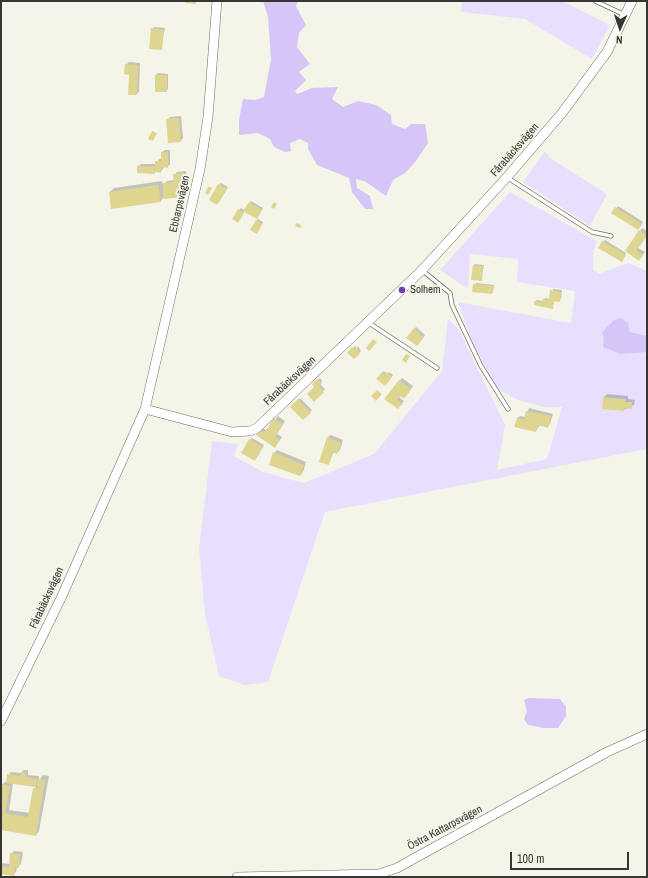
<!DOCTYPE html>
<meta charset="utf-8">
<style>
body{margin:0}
#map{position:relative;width:648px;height:878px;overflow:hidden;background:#f5f4e9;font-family:"Archivo Narrow",sans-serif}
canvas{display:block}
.frame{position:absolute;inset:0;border:2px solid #363531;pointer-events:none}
.north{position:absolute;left:600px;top:8px;width:40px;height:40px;-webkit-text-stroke:3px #f5f4e9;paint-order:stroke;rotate:183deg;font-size:11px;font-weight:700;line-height:16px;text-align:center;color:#363531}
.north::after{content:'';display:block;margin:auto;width:14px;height:18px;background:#363531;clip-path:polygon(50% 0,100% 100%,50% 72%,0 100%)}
.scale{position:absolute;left:510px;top:852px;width:119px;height:18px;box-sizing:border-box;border:2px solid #363531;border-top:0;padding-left:5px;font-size:12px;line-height:14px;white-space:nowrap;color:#363531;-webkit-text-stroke:3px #f5f4e9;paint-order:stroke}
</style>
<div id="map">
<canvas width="648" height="878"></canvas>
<div class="frame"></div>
<div class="north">N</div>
<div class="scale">100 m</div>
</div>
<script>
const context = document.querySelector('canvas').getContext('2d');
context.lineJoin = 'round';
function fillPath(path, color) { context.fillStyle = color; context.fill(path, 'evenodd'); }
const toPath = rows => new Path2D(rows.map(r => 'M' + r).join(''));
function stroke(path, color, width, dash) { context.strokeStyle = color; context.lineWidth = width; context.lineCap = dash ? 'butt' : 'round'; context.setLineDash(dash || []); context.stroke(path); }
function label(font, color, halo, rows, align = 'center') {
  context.font = font + ' "Archivo Narrow",sans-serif'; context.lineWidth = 4; context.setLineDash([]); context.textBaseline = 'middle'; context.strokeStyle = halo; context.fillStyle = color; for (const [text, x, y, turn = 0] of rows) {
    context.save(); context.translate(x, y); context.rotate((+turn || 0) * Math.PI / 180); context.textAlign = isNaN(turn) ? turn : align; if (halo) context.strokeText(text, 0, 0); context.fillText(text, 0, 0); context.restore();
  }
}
const green = toPath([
 [462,1,562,1,610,25,592,59,525,19,461,12],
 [545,151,550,158,607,194,590,226,523,182],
 [510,192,597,241,594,249,593,269,599,274,628,263,647,271,647,449,325,512,268,682,244,685,219,676,205,614,199,548,212,441,238,444,234,456,263,472,304,483,374,454,442,371,448,319,458,328,505,425,497,470,547,459,562,407,544,407,518,400,496,388,472,341,458,302,571,323,575,291,517,282,518,259,470,254,468,289,440,270]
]);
const water = toPath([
 [263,1,298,1,296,6,306,25,299,33,297,47,310,64,299,72,306,80,295,91,297,94,312,88,338,87,332,99,343,107,358,101,376,105,391,115,392,124,405,129,411,124,425,124,428,143,416,161,405,173,393,180,386,196,366,182,356,179,357,188,370,196,373,209,365,209,352,192,349,178,317,165,308,149,308,143,300,139,290,143,291,151,285,152,274,147,270,139,258,133,239,135,239,120,243,99,255,100,264,97,271,59,268,17],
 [621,318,628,323,630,332,647,336,647,352,620,354,603,347,604,338,602,332,614,320],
 [528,698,560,699,566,707,566,716,558,728,543,728,528,725,524,719,527,711,524,700]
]);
const shadow = toPath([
 [154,27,165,28,161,49,152,29],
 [129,62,140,63,139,92,136,94,130,74,126,65],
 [158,73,168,74,168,89,166,91,156,75],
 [181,116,183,138,181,141,167,120,170,117],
 [165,150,170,150,170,164,167,167,164,167,161,172,138,166,141,164,156,164,159,159,162,159,162,152],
 [186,171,188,193,186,196,163,198,161,201,110,192,114,188,162,181,163,185,167,181,174,180,174,175,177,172],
 [221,183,228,187,219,202,219,185],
 [251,201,263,208,257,218,263,222,258,231,257,220,258,219,245,211,239,220,239,210,241,208,245,211],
 [618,206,643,222,640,227,616,208],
 [642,228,647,231,647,235,638,248,645,252,641,257,627,251],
 [605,240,626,253,623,259,603,242],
 [475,264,484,265,481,280,474,265],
 [476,283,494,285,493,292,492,293,474,285],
 [553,289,562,290,561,299,555,300,552,308,535,302,537,300,543,301,545,298,550,299],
 [416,327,425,335,417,345,408,338],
 [355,346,357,348,358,346,361,351,354,358,348,353],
 [384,371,387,374,389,372,393,375,384,385,378,378],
 [320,378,322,381,320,384,325,389,314,400,316,387,313,384],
 [402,378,413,386,407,395,401,395,399,397,404,401,401,405,386,398],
 [607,394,628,396,628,399,635,400,634,405,624,410,603,408,604,397],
 [300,398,312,410,303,419,291,407],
 [529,408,553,414,550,424,548,426,540,425,536,431,517,418,520,416,525,417],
 [278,416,285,421,277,434,282,437,277,444,261,431,263,428,267,431],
 [331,435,343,440,340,450,337,453,334,452,328,464,320,461,328,437],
 [252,438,264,445,256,458,250,440],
 [277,450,306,462,303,472,300,475,274,453],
 [24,770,28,770,28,775,39,776,39,780,43,775,49,776,39,831,36,835,1,829,1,785,7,781,8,775,11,772,21,773],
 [13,783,36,787,34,789,30,813,9,810],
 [14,851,23,852,21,864,17,867,16,872,13,875,1,873,1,863,10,864,11,854]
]);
const building = toPath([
 [186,1,196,1,196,4,185,3],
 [151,28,164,30,162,50,149,49],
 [125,64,138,65,137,95,128,95,129,75,124,74],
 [155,75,167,75,167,92,155,92],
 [179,118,181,142,168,143,166,119],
 [152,131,157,133,153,141,148,139],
 [161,152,168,152,168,168,161,167,161,173,155,172,155,174,137,173,137,166,155,167,155,161,161,161],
 [184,173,186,197,163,199,163,183,174,182,173,174],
 [218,184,227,189,217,205,209,200],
 [158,185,161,202,111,209,109,192],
 [209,186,212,188,208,195,205,193],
 [249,202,262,210,257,219,243,211],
 [274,202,277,204,274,209,271,207],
 [615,207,642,224,638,230,611,213],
 [238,209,244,213,238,223,232,219],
 [256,220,262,224,257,234,250,230],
 [297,223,302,226,300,228,295,226],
 [639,230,647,236,636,251,643,255,639,261,625,251],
 [602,241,626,255,622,262,598,248],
 [473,265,483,266,482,281,471,280],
 [473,284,493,286,492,294,472,292],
 [550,290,561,292,560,302,554,301,553,309,534,305,534,301,542,302,543,299,549,300],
 [414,328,424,337,417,346,406,338],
 [373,339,377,342,369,351,366,348],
 [352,347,354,349,356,347,360,350,358,352,360,354,354,359,347,353],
 [406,354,410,356,406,363,402,360],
 [382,372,385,375,387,372,392,377,385,386,376,379],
 [317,379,322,383,319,386,324,392,314,402,307,394,314,387,312,384],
 [399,380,411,389,404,399,400,396,397,400,402,404,398,409,384,399],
 [377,390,382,394,376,401,371,396],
 [603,397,626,399,625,402,632,402,632,409,625,408,624,411,602,409],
 [298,399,311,413,303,420,290,407],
 [526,411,551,416,548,428,538,425,536,432,514,427,517,418,524,419],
 [274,418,283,425,275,437,280,440,275,448,256,435,260,430,264,433],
 [327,437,341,443,337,454,333,452,329,465,319,462],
 [249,439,263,447,255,461,241,453],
 [273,452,304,465,300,476,269,465],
 [21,772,26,773,25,777,37,779,36,787,6,783,7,774,20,776],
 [38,779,45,780,36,836,1,830,1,784,10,786,5,813,28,817,33,788,40,789,40,787,37,786],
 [10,853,20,855,19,868,15,867,14,876,1,874,1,866,9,867]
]);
const service = toPath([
 [595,1,625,15],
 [508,178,592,232,611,236],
 [423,271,450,293,452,305,481,366,508,409],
 [369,323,437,368]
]);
const tertiary = toPath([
 [145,409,232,432,250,431,257,428,422,270,507,177,562,113,607,52,632,1],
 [1,721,62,596,145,409,200,169,208,117,217,1],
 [237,877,379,874,397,868,607,752,647,734]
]);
const markers = [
 [402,290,4,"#7240b8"]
];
const streetNames = [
 ["Fårabäcksvägen",515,150,-49],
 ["Ebbarpsvägen",180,204,-77],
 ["Fårabäcksvägen",290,381,-43],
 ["Fårabäcksvägen",47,598,-65],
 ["Östra Kattarpsvägen",445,828,-28]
];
const poiNames = [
 ["Solhem",410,290]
];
fillPath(green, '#e8dfff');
fillPath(water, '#d5c6f7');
fillPath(shadow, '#0003');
fillPath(building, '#ded591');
stroke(service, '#6f6e64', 5);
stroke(tertiary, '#6f6e64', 10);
stroke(service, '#fff', 3.5);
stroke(tertiary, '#fff', 9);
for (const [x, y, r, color] of markers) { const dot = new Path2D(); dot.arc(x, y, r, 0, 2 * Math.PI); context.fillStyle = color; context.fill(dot); stroke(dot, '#f5f4e9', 1.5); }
label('11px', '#363531', '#f5f4e9', streetNames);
label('11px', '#363531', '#f5f4e9', poiNames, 'left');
</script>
